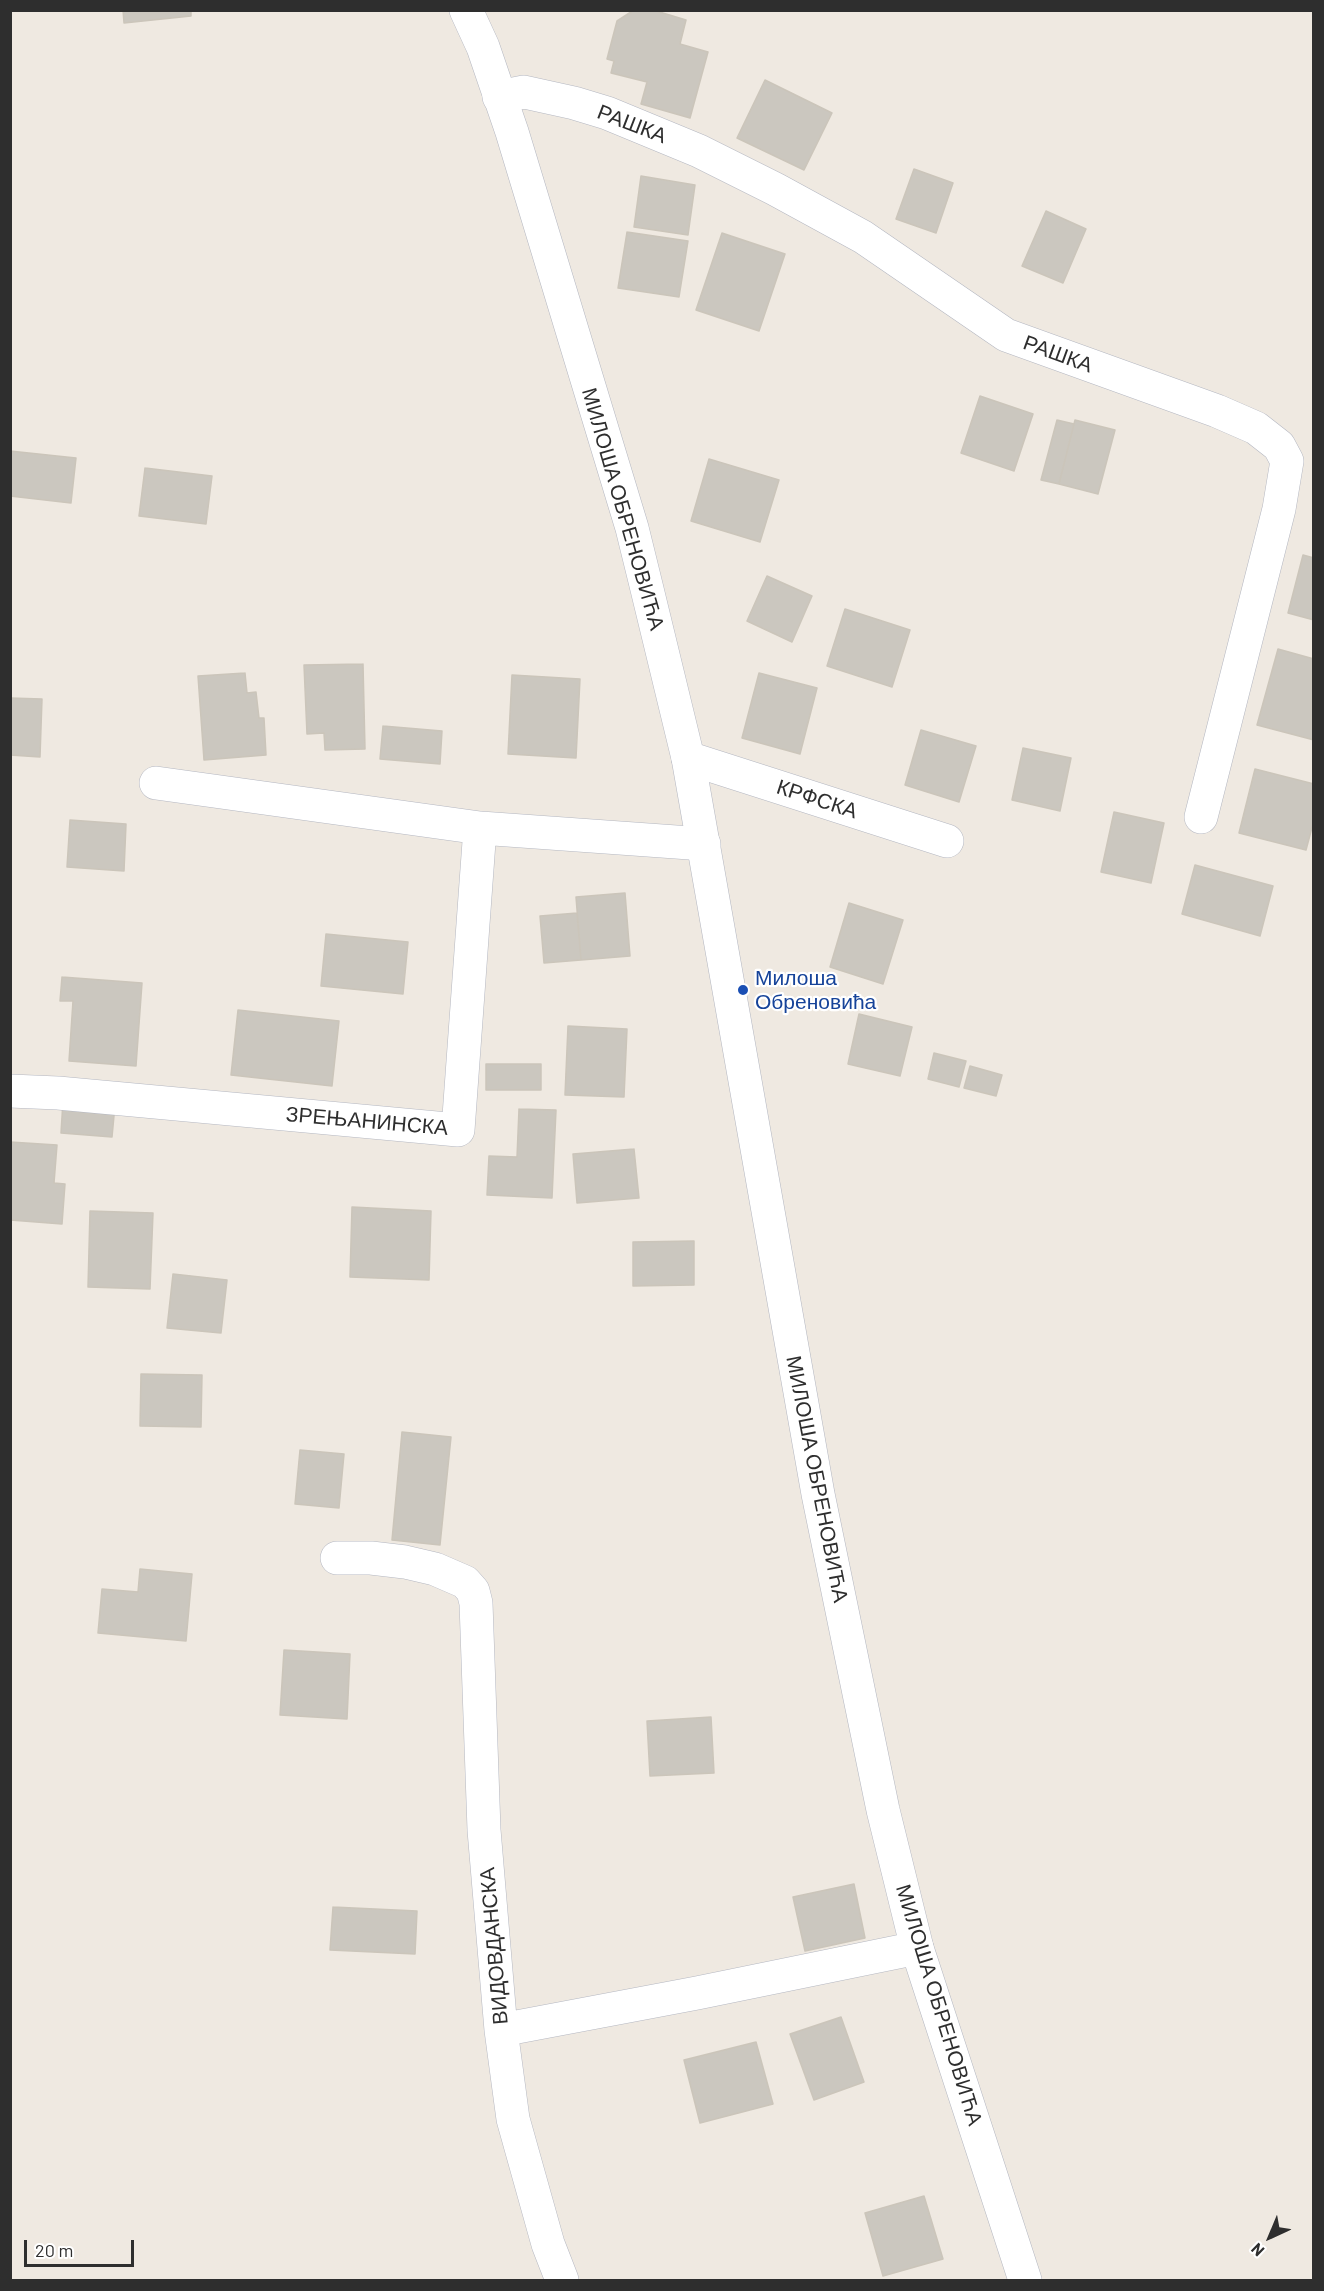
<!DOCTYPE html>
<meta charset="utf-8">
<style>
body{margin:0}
#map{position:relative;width:1324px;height:2291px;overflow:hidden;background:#efe9e1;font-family:Barlow,sans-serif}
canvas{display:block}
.frame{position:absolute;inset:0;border:12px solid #2e2e2e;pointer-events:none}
.north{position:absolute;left:1240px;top:2207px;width:60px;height:60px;-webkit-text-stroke:4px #fff;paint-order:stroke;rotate:224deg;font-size:16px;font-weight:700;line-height:24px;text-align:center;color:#2e2e2e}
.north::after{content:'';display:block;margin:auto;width:21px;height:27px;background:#2e2e2e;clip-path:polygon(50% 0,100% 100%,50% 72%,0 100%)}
.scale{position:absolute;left:24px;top:2240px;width:110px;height:27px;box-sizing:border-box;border:3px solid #2e2e2e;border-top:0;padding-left:8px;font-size:18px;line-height:21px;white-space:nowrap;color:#2e2e2e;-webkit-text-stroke:4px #fff;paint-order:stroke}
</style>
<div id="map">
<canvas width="1324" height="2291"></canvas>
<div class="frame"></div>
<div class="north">N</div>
<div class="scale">20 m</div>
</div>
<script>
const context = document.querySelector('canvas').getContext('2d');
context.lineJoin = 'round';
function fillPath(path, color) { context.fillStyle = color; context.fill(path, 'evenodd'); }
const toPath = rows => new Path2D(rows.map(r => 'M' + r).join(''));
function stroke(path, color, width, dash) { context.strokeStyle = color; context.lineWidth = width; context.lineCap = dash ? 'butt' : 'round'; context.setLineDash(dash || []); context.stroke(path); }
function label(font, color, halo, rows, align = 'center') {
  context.font = font + ' Barlow,sans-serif'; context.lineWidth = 4.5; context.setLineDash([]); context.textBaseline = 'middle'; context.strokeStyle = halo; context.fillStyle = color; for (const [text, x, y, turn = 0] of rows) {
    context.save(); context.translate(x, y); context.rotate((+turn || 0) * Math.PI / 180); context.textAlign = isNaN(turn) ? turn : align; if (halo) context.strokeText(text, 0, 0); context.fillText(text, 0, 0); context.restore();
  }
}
const building = toPath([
 [123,10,191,10,191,16,124,23,123,10],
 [634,10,653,10,686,20,680,44,708,52,690,118,641,104,647,82,611,73,614,61,607,59,617,21,634,10],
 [765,80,832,113,804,170,737,138,765,80],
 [914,169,953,183,936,233,896,219,914,169],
 [641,176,695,185,688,235,634,227,641,176],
 [1046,211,1086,229,1063,283,1022,266,1046,211],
 [627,232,688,241,679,297,618,288,627,232],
 [722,233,785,254,759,331,696,310,722,233],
 [980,396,1033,414,1014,471,961,453,980,396],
 [1057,420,1074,424,1059,484,1041,480,1057,420],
 [1075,420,1115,430,1098,494,1059,484,1075,420],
 [10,451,76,458,71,503,10,496,10,451],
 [709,459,779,480,760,542,691,521,709,459],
 [145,468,212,476,206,524,139,516,145,468],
 [1303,555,1314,558,1314,620,1288,613,1303,555],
 [767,576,812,596,792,642,747,621,767,576],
 [845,609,910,630,892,687,827,666,845,609],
 [1278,649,1314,659,1314,740,1257,725,1278,649],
 [363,664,365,749,325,750,324,733,307,734,304,665,363,664],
 [245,673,247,693,256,692,259,718,264,718,266,755,204,760,198,676,245,673],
 [759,673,817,688,800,754,742,738,759,673],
 [512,675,580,679,576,758,508,754,512,675],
 [10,698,42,699,40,757,10,755,10,698],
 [383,726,442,731,440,764,380,759,383,726],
 [921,730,976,746,959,802,905,785,921,730],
 [1023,748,1071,758,1060,811,1012,800,1023,748],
 [1255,769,1314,784,1314,820,1306,850,1239,833,1255,769],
 [1114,812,1164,823,1151,883,1101,872,1114,812],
 [70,820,126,824,124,871,67,867,70,820],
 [1195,865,1273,886,1260,936,1182,914,1195,865],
 [625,893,630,956,581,960,576,897,625,893],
 [849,903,903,920,883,984,830,967,849,903],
 [577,913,581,960,544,963,540,916,577,913],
 [326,934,408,942,403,994,321,986,326,934],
 [62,977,142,983,136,1066,69,1061,73,1001,60,1001,62,977],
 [238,1010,339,1021,332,1086,231,1075,238,1010],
 [859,1014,912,1027,900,1076,848,1064,859,1014],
 [568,1026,627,1029,624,1097,565,1095,568,1026],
 [934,1053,966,1061,959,1087,928,1079,934,1053],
 [486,1064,541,1064,541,1090,486,1090,486,1064],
 [970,1066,1002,1075,996,1096,964,1088,970,1066],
 [63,1101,115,1105,112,1137,61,1133,63,1101],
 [519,1109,556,1110,552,1198,487,1195,489,1156,517,1157,519,1109],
 [10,1142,57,1145,54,1183,65,1184,62,1224,10,1220,10,1142],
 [634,1149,639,1198,577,1203,573,1154,634,1149],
 [352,1207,431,1211,429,1280,350,1277,352,1207],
 [90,1211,153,1213,150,1289,88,1287,90,1211],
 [694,1241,694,1285,633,1286,633,1242,694,1241],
 [173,1274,227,1280,221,1333,167,1328,173,1274],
 [141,1374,202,1375,201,1427,140,1426,141,1374],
 [402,1432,451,1437,440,1545,392,1540,402,1432],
 [300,1450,344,1454,339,1508,295,1504,300,1450],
 [140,1569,192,1574,186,1641,98,1633,102,1589,138,1592,140,1569],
 [284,1650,350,1654,347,1719,280,1715,284,1650],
 [711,1717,714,1773,650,1776,647,1721,711,1717],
 [854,1884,865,1938,805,1951,793,1897,854,1884],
 [333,1907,417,1911,415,1954,330,1950,333,1907],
 [841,2017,864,2082,814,2100,790,2034,841,2017],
 [756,2042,773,2104,700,2123,684,2060,756,2042],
 [924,2196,943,2259,883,2276,865,2213,924,2196]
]);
const minor = toPath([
 [499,97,524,92,574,103,607,113,699,151,775,189,863,237,1006,335,1217,411,1256,428,1279,446,1287,461,1279,509,1201,817],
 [688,758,947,841],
 [156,783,480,828,704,844],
 [10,1091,58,1093,458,1130,480,828],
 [337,1558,371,1558,405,1562,435,1569,465,1582,473,1591,476,1603,484,1830,501,2030,513,2119,548,2244,562,2280],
 [501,2030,697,1993,917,1948]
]);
const tertiary = toPath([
 [466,10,483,47,512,132,632,528,647,589,688,758,818,1494,883,1810,917,1948,1025,2280]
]);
const markers = [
 [743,990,6,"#1a4fb4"]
];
const streetNames = [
 ["РАШКА",632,124,21],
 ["РАШКА",1058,354,20],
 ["МИЛОША ОБРЕНОВИЋА",623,509,74],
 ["КРФСКА",817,799,18],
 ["ЗРЕЊАНИНСКА",367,1121,5],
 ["МИЛОША ОБРЕНОВИЋА",817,1479,79],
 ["ВИДОВДАНСКА",494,1946,-95],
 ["МИЛОША ОБРЕНОВИЋА",939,2005,73]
];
const transitNames = [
 ["Милоша",755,978],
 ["Обреновића",755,1002]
];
fillPath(building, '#cbc7bf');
stroke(building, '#cbc5ba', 1.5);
stroke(minor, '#b4b7c1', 34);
stroke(tertiary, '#b4b7c1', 34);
stroke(minor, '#fff', 33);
stroke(tertiary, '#fff', 33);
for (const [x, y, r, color] of markers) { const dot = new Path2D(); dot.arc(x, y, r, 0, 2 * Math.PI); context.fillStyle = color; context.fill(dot); stroke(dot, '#fff', 2); }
label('21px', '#2e2e2e', '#fff', streetNames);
label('21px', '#164399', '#fff', transitNames, 'left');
</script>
